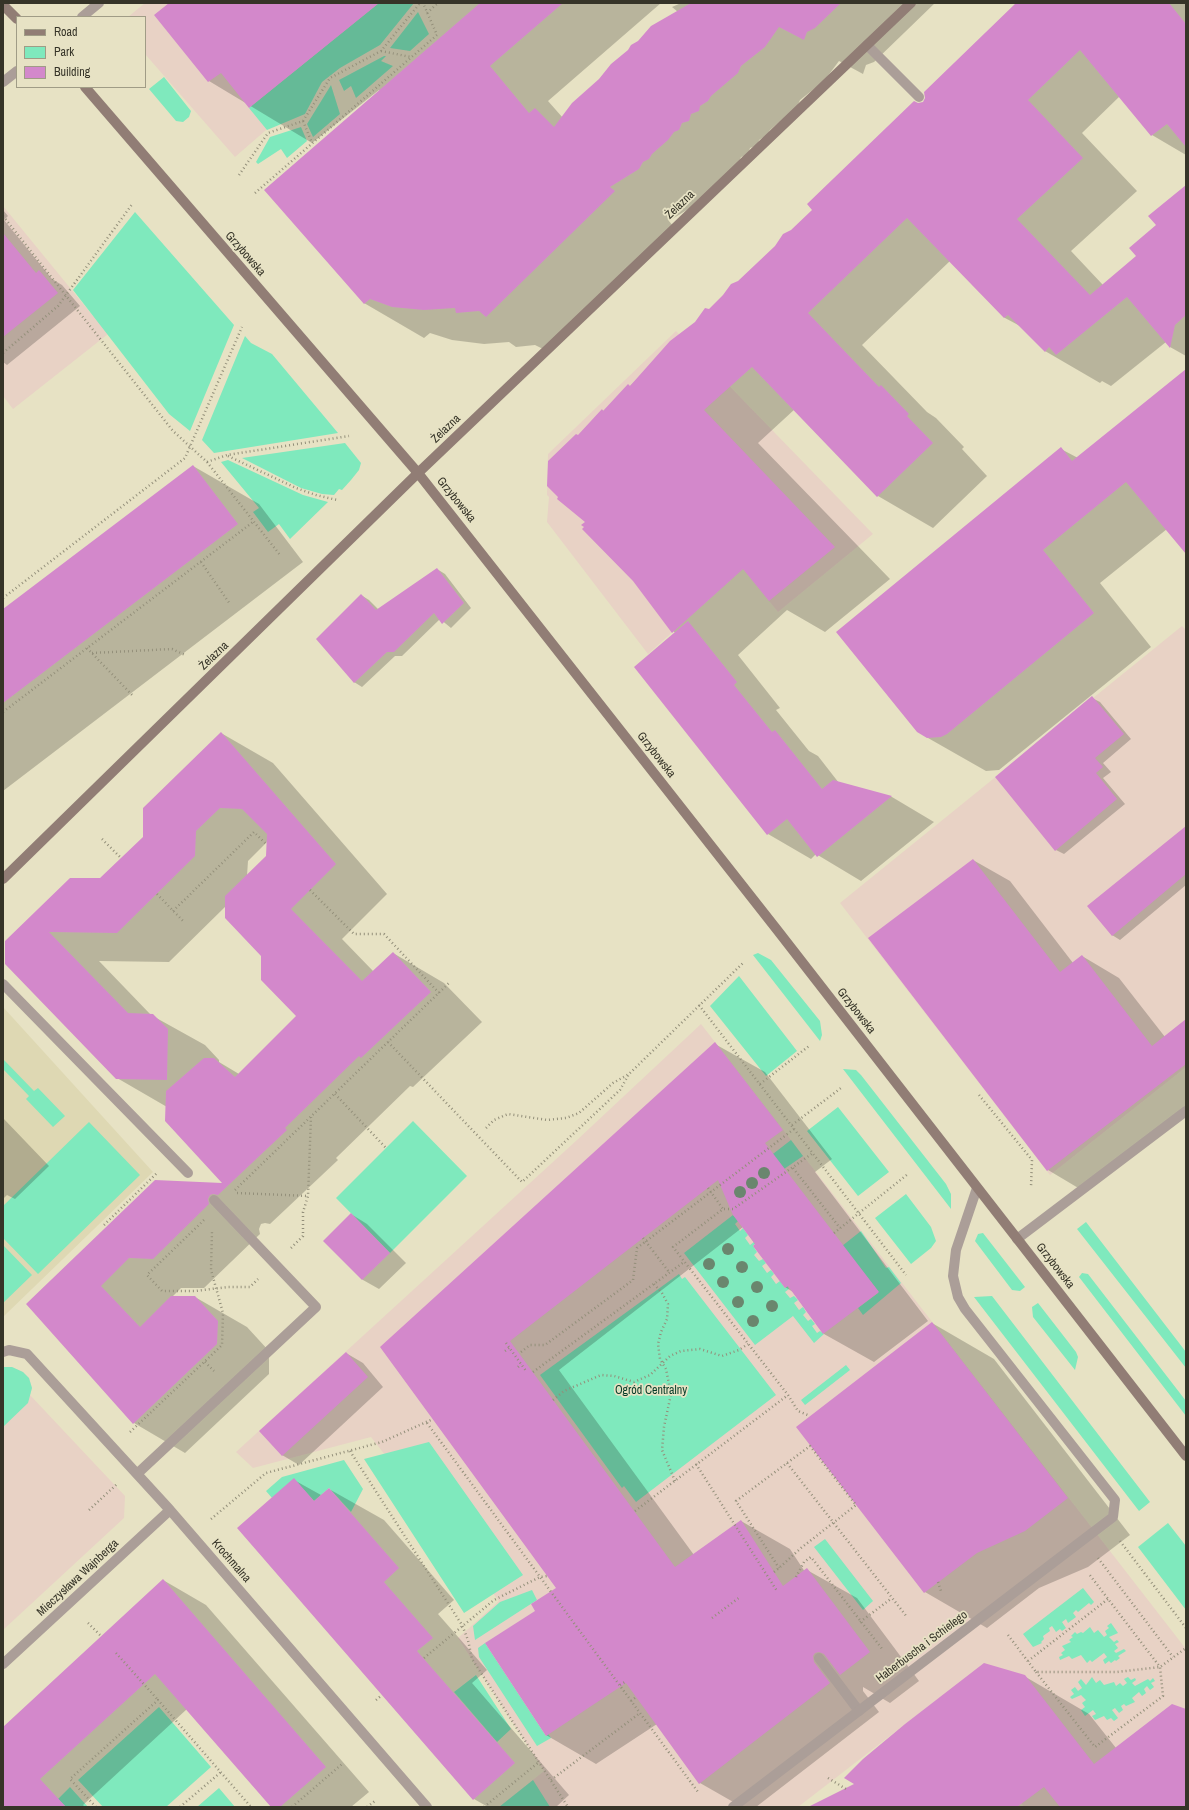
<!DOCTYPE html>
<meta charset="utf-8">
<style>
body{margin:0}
#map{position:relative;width:1189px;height:1810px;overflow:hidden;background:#e7e2c4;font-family:"Archivo Narrow",sans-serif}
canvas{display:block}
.frame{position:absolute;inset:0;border:4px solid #363428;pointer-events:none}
.legend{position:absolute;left:16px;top:16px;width:130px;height:72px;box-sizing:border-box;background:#e7e2c4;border:1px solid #a09c86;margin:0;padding:5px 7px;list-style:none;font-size:12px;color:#363428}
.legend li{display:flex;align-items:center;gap:8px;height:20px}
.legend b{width:20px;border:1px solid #a09c86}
</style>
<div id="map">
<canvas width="1189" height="1810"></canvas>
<div class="frame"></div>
<ul class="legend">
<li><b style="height:5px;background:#917d75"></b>Road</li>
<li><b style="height:11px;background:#7fe9bd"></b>Park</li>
<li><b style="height:11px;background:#d388cb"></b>Building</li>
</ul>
</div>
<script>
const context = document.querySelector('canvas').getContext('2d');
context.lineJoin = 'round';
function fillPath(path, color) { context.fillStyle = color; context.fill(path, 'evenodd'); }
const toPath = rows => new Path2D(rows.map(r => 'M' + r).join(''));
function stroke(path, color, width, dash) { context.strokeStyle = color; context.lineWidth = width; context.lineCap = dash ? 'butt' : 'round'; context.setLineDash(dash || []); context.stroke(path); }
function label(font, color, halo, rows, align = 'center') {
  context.font = font + ' "Archivo Narrow",sans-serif'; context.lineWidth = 3.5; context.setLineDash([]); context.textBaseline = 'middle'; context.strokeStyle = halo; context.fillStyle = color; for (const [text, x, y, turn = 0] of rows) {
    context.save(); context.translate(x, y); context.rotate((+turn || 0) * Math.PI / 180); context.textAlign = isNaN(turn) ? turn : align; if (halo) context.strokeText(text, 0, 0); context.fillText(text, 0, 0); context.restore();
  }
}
const commercial = toPath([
 [145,3,412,3,235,157,145,54,145,17,128,17],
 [3,206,93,316,127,319,13,409,3,396],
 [676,331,873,534,778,612,743,569,648,654,547,522,549,497,547,495,548,454],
 [1182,626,1186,630,1186,1067,1050,1175,840,903],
 [701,1024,1186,1649,1186,1807,1024,1807,939,1698,798,1807,499,1807,544,1771,458,1638,499,1601,371,1437,253,1468,236,1452,577,1140],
 [3,1367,12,1367,23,1372,29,1378,32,1388,30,1395,125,1496,124,1518,3,1630]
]);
const built = toPath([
 [3,1007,153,1172,3,1317]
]);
const green = toPath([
 [379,3,414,3,380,45,340,68,322,82,305,114,267,130,249,108],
 [418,12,429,34,410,51,390,48],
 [384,56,386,56,381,61,393,66,356,98,351,86,344,91,339,80],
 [164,77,191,111,189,117,183,122,176,121,149,89],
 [331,85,340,114,313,137,307,124],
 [301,127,307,141,287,158,281,149,258,164,256,162,270,137],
 [135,212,234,325,190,431,169,414,73,290],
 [245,336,251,343,272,354,338,433,214,453,202,440],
 [345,443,361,463,359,470,351,480,342,490,339,489,334,495,322,494,301,488,242,458],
 [228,460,303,495,328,502,290,539,279,524,268,532,253,512,259,508,221,462],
 [758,953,771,960,820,1021,822,1035,820,1041,753,955],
 [739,976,797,1051,766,1076,710,1006],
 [3,1059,34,1091,38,1088,65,1116,53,1127,26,1099,29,1096,3,1069],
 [843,1069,856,1070,861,1075,946,1184,951,1194,951,1209],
 [838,1107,889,1172,858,1196,807,1131],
 [413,1121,467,1176,390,1253,336,1198],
 [89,1122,140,1175,38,1274,3,1238,3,1206],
 [791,1140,803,1156,733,1204,725,1191],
 [906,1194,931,1227,936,1241,931,1248,911,1264,875,1218],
 [733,1215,738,1221,735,1224,740,1231,743,1228,748,1235,745,1238,750,1245,754,1242,755,1244,753,1246,757,1252,754,1255,759,1261,763,1259,766,1263,762,1266,767,1273,771,1270,774,1274,771,1277,776,1284,780,1281,785,1288,787,1286,789,1289,785,1292,790,1298,794,1296,798,1300,794,1303,799,1310,803,1307,806,1312,803,1315,808,1321,811,1319,815,1324,812,1326,817,1333,820,1331,824,1334,814,1343,793,1316,755,1345,684,1253],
 [1086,1222,1186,1352,1186,1368,1077,1229],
 [861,1231,886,1268,889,1267,901,1283,863,1315,858,1308,878,1293,878,1291,842,1246],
 [983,1233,1025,1287,1020,1291,1012,1290,975,1241,978,1234],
 [3,1245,32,1275,3,1303],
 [1082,1273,1088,1274,1186,1401,1186,1416,1079,1277],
 [679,1274,682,1279,685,1277,776,1395,636,1502,624,1486,622,1488,540,1375],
 [992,1296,1150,1502,1139,1511,974,1297],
 [1038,1303,1076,1352,1078,1357,1075,1370,1033,1317,1032,1307],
 [846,1365,850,1370,805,1405,801,1400],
 [3,1367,12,1367,23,1372,29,1378,32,1388,28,1403,3,1427],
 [429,1442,523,1575,464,1613,364,1459],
 [344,1460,363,1489,351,1512,329,1488,314,1501,304,1490,272,1498,266,1491,282,1477],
 [1168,1523,1186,1546,1186,1610,1138,1547],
 [825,1539,873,1601,863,1610,814,1547],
 [1083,1588,1094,1602,1091,1605,1089,1603,1078,1612,1076,1610,1073,1613,1076,1617,1068,1623,1066,1619,1062,1622,1066,1628,1062,1631,1060,1629,1056,1632,1052,1626,1049,1628,1050,1631,1043,1636,1044,1639,1041,1642,1042,1643,1033,1647,1023,1634],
 [532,1590,537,1600,475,1640,473,1626,500,1602],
 [1111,1623,1118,1633,1109,1637,1114,1642,1117,1640,1119,1642,1115,1644,1118,1648,1114,1651,1116,1653,1124,1649,1126,1651,1118,1656,1120,1658,1116,1661,1115,1660,1111,1663,1109,1661,1105,1664,1103,1660,1107,1657,1104,1653,1092,1662,1090,1660,1087,1663,1081,1655,1072,1659,1069,1656,1060,1660,1059,1657,1063,1655,1061,1653,1065,1650,1062,1646,1071,1642,1069,1640,1073,1637,1071,1636,1075,1632,1077,1634,1081,1632,1083,1633,1090,1627,1094,1633,1098,1630,1104,1637,1107,1635,1105,1631,1109,1628,1107,1626],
 [485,1643,546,1736,548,1734,551,1738,537,1746,479,1657,478,1648],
 [476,1675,511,1729,497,1742,454,1692],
 [1092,1677,1096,1683,1100,1680,1104,1685,1114,1682,1116,1686,1120,1683,1123,1686,1127,1683,1124,1679,1128,1677,1131,1680,1135,1678,1136,1680,1132,1683,1135,1686,1148,1679,1150,1681,1153,1678,1155,1681,1151,1683,1154,1687,1150,1690,1147,1686,1144,1689,1146,1693,1142,1696,1139,1692,1132,1698,1135,1702,1126,1706,1124,1704,1121,1706,1123,1710,1119,1713,1115,1708,1112,1710,1118,1718,1114,1721,1111,1718,1107,1720,1104,1716,1095,1720,1092,1716,1096,1714,1093,1710,1085,1716,1081,1710,1085,1707,1082,1703,1086,1700,1081,1695,1072,1699,1070,1697,1074,1694,1071,1690,1075,1687,1078,1691,1082,1688,1078,1682,1081,1679,1086,1685],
 [159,1707,211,1767,166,1807,103,1807,78,1780],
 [533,1780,550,1807,499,1807],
 [70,1787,88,1807,66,1807,58,1799],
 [219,1788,235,1807,197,1807]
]);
const shadow = toPath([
 [170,3,661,3,548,101,563,118,678,12,672,7,681,3,935,3,874,62,866,65,863,74,839,61,824,81,800,100,797,107,770,130,767,135,759,140,758,145,750,148,748,155,741,157,738,164,698,203,669,221,673,226,545,350,535,345,516,347,509,342,484,344,452,340,430,333,424,338,364,303,380,91,379,90,312,143,209,81,155,15],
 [1018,3,1186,3,1186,155,1152,135,1120,96,1082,133,1137,191,1071,251,1103,285,1137,256,1186,186,1186,356,1170,347,1166,342,1111,386,1102,381,1100,383,1045,351,1020,326,1005,318,950,261,862,345,927,412,936,418,964,447,962,449,987,476,933,528,878,496,795,409,758,443,890,579,825,632,787,610,738,655,780,708,776,710,809,751,818,756,839,783,892,797,934,822,861,881,816,854,811,859,768,834,675,633,587,521,578,436,602,410,604,411,792,231,918,104,924,103],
 [3,210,8,216,4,220,52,279,62,285,80,306,7,365,3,362],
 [1186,373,1186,548,1167,529,1100,583,1151,647,999,770,986,771,928,738,1061,449,1078,458],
 [193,466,259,504,303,562,3,791,3,611],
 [437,569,445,574,471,608,451,628,440,619,402,656,395,656,362,687,354,682,361,595,369,600,379,610],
 [1092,698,1100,702,1131,739,1103,763,1111,772,1103,778,1125,804,1064,854,1056,850],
 [221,733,273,763,387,894,342,939,374,972,393,953,444,983,482,1022,413,1087,410,1086,336,1158,338,1160,270,1224,265,1223,261,1224,259,1229,260,1234,204,1288,181,1288,172,1297,195,1297,247,1327,269,1351,269,1374,185,1453,134,1423,28,1304,225,1184,167,1107,117,1078,6,964,101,879,144,838],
 [267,842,267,857,247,876,248,861],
 [226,906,262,955,297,1016,239,1074,219,1062,219,1060,205,1045,151,1015,99,961,169,962],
 [1186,826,1186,885,1120,940,1112,935],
 [973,860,1010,881,1073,963,1082,956,1119,978,1165,1037,1186,1021,1186,1114,1085,1192,1048,1170],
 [715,1044,765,1072,832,1159,815,1172,928,1321,874,1362,824,1334,793,1292,785,1287,743,1227,559,1370,694,1555,741,1521,790,1549,805,1572,807,1570,857,1598,919,1681,890,1703,863,1687,863,1691,879,1712,756,1807,742,1807,700,1783,657,1724,596,1764,546,1735,536,1611,557,1588,382,1347],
 [3,1118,49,1166,15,1199,7,1195,3,1199],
 [351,1214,367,1224,406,1263,379,1289,363,1280,324,1241],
 [932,1323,994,1359,1130,1535,1088,1567,1039,1588,987,1628,925,1592],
 [346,1353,363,1363,383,1387,299,1465,282,1455],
 [294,1480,321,1495,329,1489,384,1520,454,1600,438,1614,487,1670,472,1683,569,1795,556,1807,488,1807,474,1799],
 [163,1580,206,1605,369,1792,351,1807,272,1807,187,1709,83,1805,85,1807,3,1807,3,1728],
 [1024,1676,1089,1714,1116,1748,1186,1710,1186,1807,812,1807,856,1784]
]);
const building = toPath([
 [169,3,379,3,249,108,221,73,208,82,154,15],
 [480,3,563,3,490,66,529,113,535,108,554,127,572,103,599,79,611,64,628,50,631,45,638,41,651,26,691,3,841,3,815,28,807,32,804,40,779,27,765,47,741,66,738,73,711,96,708,101,700,106,699,111,691,114,689,121,682,123,679,130,674,132,668,140,652,154,649,159,643,162,639,169,610,187,615,191,486,317,479,311,456,313,455,308,424,310,392,307,370,299,364,304,264,190],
 [1016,3,1169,3,1186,24,1186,147,1167,124,1151,136,1080,50,1028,100,1083,158,1017,219,1090,295,1136,256,1129,248,1156,225,1148,216,1186,185,1186,315,1175,325,1170,348,1127,297,1056,355,1049,347,1045,352,1008,315,1004,318,907,218,808,313,879,387,881,385,909,414,907,416,933,443,877,497,752,367,704,410,835,547,769,601,743,569,672,633,633,581,582,529,584,527,581,525,585,522,557,499,558,497,547,486,548,461,576,434,578,435,602,409,603,411,628,384,630,386,670,341,695,322,705,308,709,309,723,295,731,284,738,281,775,246,783,234,791,230,812,210,807,204,914,101,918,103,923,102,925,98,924,92],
 [3,233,36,273,39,270,58,293,3,337],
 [1186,369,1186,554,1126,482,1043,550,1094,613,947,734,941,737,927,738,917,732,836,632,1061,447,1072,461],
 [193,465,238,524,3,703,3,609],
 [437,568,464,603,442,624,434,613,394,652,387,652,354,683,316,639,361,594,376,610],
 [688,621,737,682,734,685,772,732,775,730,822,789,833,780,892,796,817,857,787,819,767,835,634,667],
 [1092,696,1124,734,1095,758,1103,767,1096,773,1117,799,1055,851,995,777],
 [221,732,336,864,291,909,362,981,393,952,431,992,361,1058,359,1056,285,1128,287,1130,218,1195,213,1194,210,1195,208,1199,209,1204,153,1259,129,1258,101,1286,140,1327,171,1296,195,1296,218,1321,217,1344,133,1424,26,1304,155,1180,222,1183,165,1121,166,1091,204,1058,214,1058,235,1077,296,1016,261,980,261,956,225,918,225,896,266,856,267,834,242,809,220,808,196,831,195,856,117,933,49,932,128,1013,153,1014,168,1029,167,1080,116,1079,5,964,5,941,70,878,100,878,143,837,143,808],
 [1186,826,1186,874,1112,936,1087,906],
 [973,859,1060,972,1082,955,1152,1046,1186,1019,1186,1064,1047,1171,868,938],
 [715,1042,783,1130,765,1143,879,1292,823,1334,788,1286,785,1288,753,1246,755,1244,733,1215,718,1180,510,1341,675,1567,741,1520,783,1586,807,1568,870,1652,840,1675,824,1654,819,1652,815,1653,813,1656,814,1662,830,1683,699,1784,626,1683,546,1736,485,1643,535,1611,531,1604,556,1588,380,1347],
 [351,1213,390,1253,362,1280,323,1241],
 [932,1322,1068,1498,1025,1531,977,1553,924,1593,796,1427],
 [346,1352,368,1377,282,1456,259,1431],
 [294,1478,314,1501,329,1488,399,1568,384,1582,433,1638,417,1651,515,1763,473,1800,237,1528],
 [163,1579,326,1767,280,1807,271,1807,155,1674,40,1779,66,1807,3,1807,3,1727],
 [984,1663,1025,1675,1094,1764,1172,1704,1186,1709,1186,1807,1060,1807,1044,1787,1017,1807,808,1807,854,1784,844,1778,863,1759,905,1724]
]);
const path = toPath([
 [427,13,438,3],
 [381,51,411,57],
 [303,121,312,143],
 [239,175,268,133,303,121,330,78,381,51,420,3],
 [255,193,437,35,423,3],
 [3,216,173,431,207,462,280,555],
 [3,353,58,306,133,203],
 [228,456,296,488,316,495,337,500],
 [207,462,227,455,349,436],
 [201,562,230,604],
 [3,598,185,458,242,327],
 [87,648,134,697],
 [92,653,172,649,185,655],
 [3,712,253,522],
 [102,839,121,858],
 [310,890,354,934,384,934,439,993],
 [157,894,184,922],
 [173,911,254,832,267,845],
 [699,1005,906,1275],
 [388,1042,522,1182,620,1090,629,1074],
 [760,1084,809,1046],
 [335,1094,386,1148],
 [979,1095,1032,1160,1031,1187],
 [792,1125,841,1088],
 [486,1128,494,1120,508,1114,547,1120,566,1118,579,1113,613,1083,629,1074,744,962],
 [793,1168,840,1228],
 [708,1188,723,1209,673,1247,788,1395,798,1411,810,1416],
 [235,1190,450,982],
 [237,1193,308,1196],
 [724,1209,733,1209,813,1153],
 [204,1220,147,1275,162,1291,195,1291,228,1287,250,1287,258,1279],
 [104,1225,158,1172],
 [834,1233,908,1174],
 [291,1248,303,1236,303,1212,308,1196,311,1117],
 [653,1251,669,1272],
 [654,1284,662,1293,668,1304,667,1319,661,1332,658,1344,660,1359,666,1369,671,1394,664,1427,662,1450,675,1481],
 [505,1351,509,1348],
 [521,1352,530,1345,545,1345,633,1280,637,1248,794,1129],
 [205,1362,214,1371],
 [518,1367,521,1364],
 [533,1372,684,1262],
 [553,1400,564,1391,601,1375,614,1376,634,1382,650,1375,670,1356,681,1351,700,1349,722,1356,739,1350,748,1344],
 [427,1423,698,1792],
 [130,1432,222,1345,223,1313,211,1270,212,1231],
 [350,1451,462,1625,468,1640,472,1659,568,1807],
 [787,1463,907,1617],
 [696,1464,777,1591],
 [89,1510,117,1484],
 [635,1511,788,1395],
 [211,1519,266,1473,382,1442,433,1419],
 [1120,1541,1186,1628],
 [1098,1558,1173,1657],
 [774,1572,779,1568,801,1548,856,1505,810,1446,736,1501,779,1568],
 [796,1577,804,1562,811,1557,883,1650],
 [938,1582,941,1591],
 [712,1618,740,1597],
 [860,1622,892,1598],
 [88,1623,100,1635],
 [1008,1635,1036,1672,1117,1672,1160,1667,1186,1648],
 [116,1653,158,1700],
 [424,1658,494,1600,540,1577,547,1576],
 [1028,1661,1108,1599],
 [1036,1672,1095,1747,1163,1696,1160,1667,1089,1574],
 [620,1685,625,1682],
 [376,1700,382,1695],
 [631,1701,636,1697],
 [828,1778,846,1789],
 [551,1780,640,1713],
 [96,1807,70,1779,158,1700,251,1807],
 [180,1807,221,1772],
 [292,1807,342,1764],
 [367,1807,375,1801],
 [484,1807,539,1762]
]);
const lane = toPath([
 [867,45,919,97],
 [3,984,188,1173],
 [1017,1239,1186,1111],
 [138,1473,316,1307,214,1200],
 [819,1658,859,1711]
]);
const street = toPath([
 [82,17,99,3],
 [3,82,17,71],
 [3,1352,9,1350,27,1354,170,1510,427,1807],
 [3,1664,170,1510],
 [733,1807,1113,1517,1115,1500,965,1309,958,1297,953,1276,956,1250,977,1188]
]);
const secondary = toPath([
 [3,5,17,19],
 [85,87,418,473,778,931,1186,1456],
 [3,879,418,473,911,3]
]);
const pathBridge = toPath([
 [643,1238,653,1251],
 [506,1343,526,1371]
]);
const trees = [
 [764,1173],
 [752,1183],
 [740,1192],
 [728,1249],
 [709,1264],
 [742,1267],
 [723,1282],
 [757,1287],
 [738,1302],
 [772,1306],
 [753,1321]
];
const streetNames = [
 ["Żelazna",680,205,-44],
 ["Grzybowska",245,254,49],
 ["Żelazna",446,429,-44],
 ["Grzybowska",456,500,51],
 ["Żelazna",214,656,-44],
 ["Grzybowska",656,755,52],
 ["Grzybowska",856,1011,52],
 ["Grzybowska",1055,1266,52],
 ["Krochmalna",231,1561,49],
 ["Mieczysława Wajnberga",78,1578,-43],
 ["Haberbuscha i Schielego",922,1647,-37]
];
const parkNames = [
 ["Ogród Centralny",651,1391]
];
fillPath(commercial, '#e8d2c5');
fillPath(built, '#ded8b3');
fillPath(green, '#7fe9bd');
fillPath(shadow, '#0003');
fillPath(building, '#d388cb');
stroke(path, '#938f7a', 2.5, [1, 3]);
stroke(lane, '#ab9e98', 10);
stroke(street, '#ab9e98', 10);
stroke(secondary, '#917d75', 10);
stroke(pathBridge, '#938f7a', 2.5, [1, 3]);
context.fillStyle = '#6a866e';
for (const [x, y] of trees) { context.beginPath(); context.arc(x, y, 6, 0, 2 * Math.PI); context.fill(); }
label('12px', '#363428', '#e7e2c4', streetNames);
label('12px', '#043a28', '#e7e2c4', parkNames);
</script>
